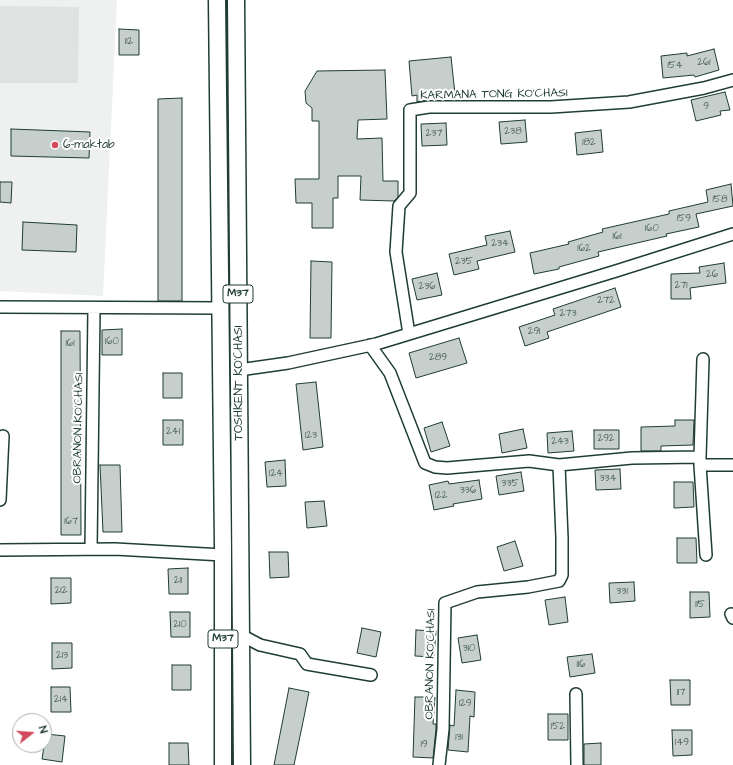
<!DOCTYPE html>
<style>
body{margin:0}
#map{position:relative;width:733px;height:765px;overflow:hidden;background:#fff;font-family:"Architects Daughter",sans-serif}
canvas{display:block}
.north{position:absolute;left:12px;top:713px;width:40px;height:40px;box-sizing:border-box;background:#fff;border:1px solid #a5b1ae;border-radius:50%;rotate:73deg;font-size:11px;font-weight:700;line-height:16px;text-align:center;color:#1f3d34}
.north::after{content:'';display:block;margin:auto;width:14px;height:18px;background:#d1495b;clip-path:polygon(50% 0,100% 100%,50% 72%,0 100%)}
</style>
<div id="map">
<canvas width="733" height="765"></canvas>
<div class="north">N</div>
</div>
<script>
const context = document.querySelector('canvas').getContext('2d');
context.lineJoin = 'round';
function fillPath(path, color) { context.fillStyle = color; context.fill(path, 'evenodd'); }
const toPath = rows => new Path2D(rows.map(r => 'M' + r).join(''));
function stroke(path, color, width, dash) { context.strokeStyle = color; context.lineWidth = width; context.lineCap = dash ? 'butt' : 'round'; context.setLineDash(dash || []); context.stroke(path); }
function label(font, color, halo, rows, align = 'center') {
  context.font = font + ' "Architects Daughter",sans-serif'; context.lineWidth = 4; context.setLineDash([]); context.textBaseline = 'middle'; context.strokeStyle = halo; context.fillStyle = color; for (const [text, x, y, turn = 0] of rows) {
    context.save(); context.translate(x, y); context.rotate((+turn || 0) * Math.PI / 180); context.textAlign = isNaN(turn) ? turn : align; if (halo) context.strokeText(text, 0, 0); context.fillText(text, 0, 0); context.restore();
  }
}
const built = toPath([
 [0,0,117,0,103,296,0,291]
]);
const green = toPath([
 [0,6,79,7,78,83,0,83]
]);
const building = toPath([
 [119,29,139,30,139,55,119,55,119,29],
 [714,49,719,70,695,77,694,75,663,78,661,56,687,53,687,56,714,49],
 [451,57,455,94,427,97,427,100,417,102,417,95,412,96,409,61,451,57],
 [385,70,387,119,358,120,357,139,382,138,383,181,398,181,398,197,394,201,360,200,361,176,338,176,338,198,333,198,333,228,312,228,312,203,296,203,295,179,319,179,319,121,312,121,312,108,306,103,305,91,317,71,385,70],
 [725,92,730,110,720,111,721,115,696,121,691,100,725,92],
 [182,98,182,301,158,301,158,99,182,98],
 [525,120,527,142,501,144,499,122,525,120],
 [446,123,447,145,422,146,421,124,446,123],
 [11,129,90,132,89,158,11,156,11,129],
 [601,130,603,152,577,155,575,133,601,130],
 [0,182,12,182,11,203,0,202,0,182],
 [731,184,733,206,696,214,699,227,666,234,667,236,598,252,599,256,559,267,559,269,534,274,530,253,569,244,568,242,603,232,602,229,669,214,669,211,708,202,706,190,731,184],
 [23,222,77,225,76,252,22,250,23,222],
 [510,231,515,252,477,261,479,269,454,275,449,254,487,245,485,236,510,231],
 [311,261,332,262,331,338,310,338,311,261],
 [724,263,726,283,690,288,691,299,671,299,671,274,700,273,699,267,724,263],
 [437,273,442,295,417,300,412,279,437,273],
 [615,288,621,307,547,332,549,338,525,346,519,327,555,315,553,309,615,288],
 [122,329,122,355,102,355,102,330,122,329],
 [61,331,80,331,81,535,61,535,61,331],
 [459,338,467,363,416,378,409,353,459,338],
 [163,373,182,373,182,398,163,398,163,373],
 [316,382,323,447,303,450,296,384,316,382],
 [163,420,183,420,183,445,163,445,163,420],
 [675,420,694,420,693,445,661,446,661,451,641,451,641,427,675,426,675,420],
 [442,422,450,446,431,452,424,428,442,422],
 [523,429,527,448,502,453,499,434,523,429],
 [594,430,619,430,619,449,594,449,594,430],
 [572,431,574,451,548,453,547,433,572,431],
 [285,460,286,486,267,487,265,462,285,460],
 [100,465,120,465,122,532,103,532,100,465],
 [620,469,621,489,596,490,595,470,620,469],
 [521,472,524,491,499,495,496,476,521,472],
 [479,480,482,499,453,504,454,506,434,510,429,485,448,481,449,484,479,480],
 [674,482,693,482,694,507,674,508,674,482],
 [324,501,327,526,307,528,305,502,324,501],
 [677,538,696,538,697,563,677,563,677,538],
 [515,541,523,566,504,571,497,547,515,541],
 [269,552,288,552,289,577,270,578,269,552],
 [188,568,188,594,169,594,168,569,188,568],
 [51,578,71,578,71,603,51,604,51,578],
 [634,582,635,601,610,603,609,583,634,582],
 [690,592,709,592,710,617,690,618,690,592],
 [565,597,568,622,549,625,545,600,565,597],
 [170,612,190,612,190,637,171,637,170,612],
 [362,628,381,632,376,657,357,653,362,628],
 [416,630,436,631,434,657,415,656,416,630],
 [477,635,481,660,462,663,458,638,477,635],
 [52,643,72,643,72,668,52,669,52,643],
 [592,654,595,673,570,677,567,657,592,654],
 [172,665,191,665,191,690,172,690,172,665],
 [670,680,690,680,690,705,671,705,670,680],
 [51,687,70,687,71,712,51,712,51,687],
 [289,688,309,692,304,717,294,765,274,765,289,688],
 [456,690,475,692,474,717,470,716,468,752,448,750,450,725,454,726,456,690],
 [415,697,435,697,433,724,436,724,436,729,433,758,413,757,415,697],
 [548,714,568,714,568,740,548,740,548,714],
 [672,730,692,730,692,755,673,756,672,730],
 [46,734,65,736,62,762,42,759,46,734],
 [169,743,188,743,189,765,169,765,169,743],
 [601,743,601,765,584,765,584,744,601,743]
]);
const minor = toPath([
 [0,307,220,308],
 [409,334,396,252,399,206,410,193,410,110,429,107,551,107,629,102,704,88,733,80],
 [370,345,390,373,425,463,435,467,447,468,529,461,559,465,632,458,700,457,703,359],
 [239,370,288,363,376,344,616,271,733,234],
 [700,457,700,465,733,465],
 [700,465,706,555],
 [0,500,3,436],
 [91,549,94,308],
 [0,550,115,549,223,555],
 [731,614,733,618],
 [241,635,260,645,300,654,307,664,371,675],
 [576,694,577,765],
 [439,765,443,729,445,603,477,592,528,587,559,581,562,575,562,538,559,465]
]);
const highway = toPath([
 [217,0,223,546,223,765],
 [236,0,242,765]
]);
const markers = [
 [55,145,4,"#d1495b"]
];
const numberNames = [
 ["112",129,42],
 ["261",704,63],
 ["154",675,66],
 ["9",706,107],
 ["238",513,132],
 ["237",434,134],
 ["182",589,143],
 ["158",720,200],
 ["159",684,219],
 ["160",652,229],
 ["161",617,237],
 ["234",500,244],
 ["162",584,249],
 ["235",464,262],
 ["26",712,275],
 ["271",681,286],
 ["236",427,287],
 ["272",606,301],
 ["273",568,314],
 ["291",534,332],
 ["160",112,342],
 ["161",70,344],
 ["289",438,358],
 ["241",173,432],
 ["123",311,436],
 ["292",606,439],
 ["243",560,442],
 ["124",276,474],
 ["334",608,479],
 ["335",510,484],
 ["336",468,491],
 ["122",441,496],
 ["167",71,522],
 ["211",178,581],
 ["212",61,591],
 ["331",622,592],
 ["115",700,605],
 ["210",180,625],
 ["310",469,649],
 ["213",62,656],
 ["116",581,665],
 ["117",681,693],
 ["214",61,700],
 ["129",465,704],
 ["152",558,727],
 ["131",459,738],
 ["149",682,743],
 ["19",424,745]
];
const shields = [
 [238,294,30],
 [223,639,30]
];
const shieldNames = [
 ["M37",238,294],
 ["M37",223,639]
];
const streetNames = [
 ["KARMANA TONG KO'CHASI",494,95,-1],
 ["TOSHKENT KO'CHASI",239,383,-90],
 ["OBRANON KO'CHASI",79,428,-89],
 ["OBRANON KO'CHASI",431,664,-89]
];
const poiNames = [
 ["6-maktab",63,145]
];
fillPath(built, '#eef1f0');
fillPath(green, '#dee3e2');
fillPath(building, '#c7cfcc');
stroke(building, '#1f3d34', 1);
stroke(minor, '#1f3d34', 14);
stroke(highway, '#1f3d34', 19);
stroke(minor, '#fff', 11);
stroke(highway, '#fff', 16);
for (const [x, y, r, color] of markers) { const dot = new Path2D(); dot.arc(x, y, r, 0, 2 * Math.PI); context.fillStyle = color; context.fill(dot); stroke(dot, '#fff', 1.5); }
label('10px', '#49625a', null, numberNames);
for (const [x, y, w] of shields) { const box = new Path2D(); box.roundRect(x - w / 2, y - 9, w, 18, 3); context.fillStyle = '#fff'; context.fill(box); stroke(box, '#1f3d34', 1); }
label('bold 11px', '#1f3d34', null, shieldNames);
label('12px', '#1f3d34', '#fff', streetNames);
label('12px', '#1f3d34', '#fff', poiNames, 'left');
</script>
